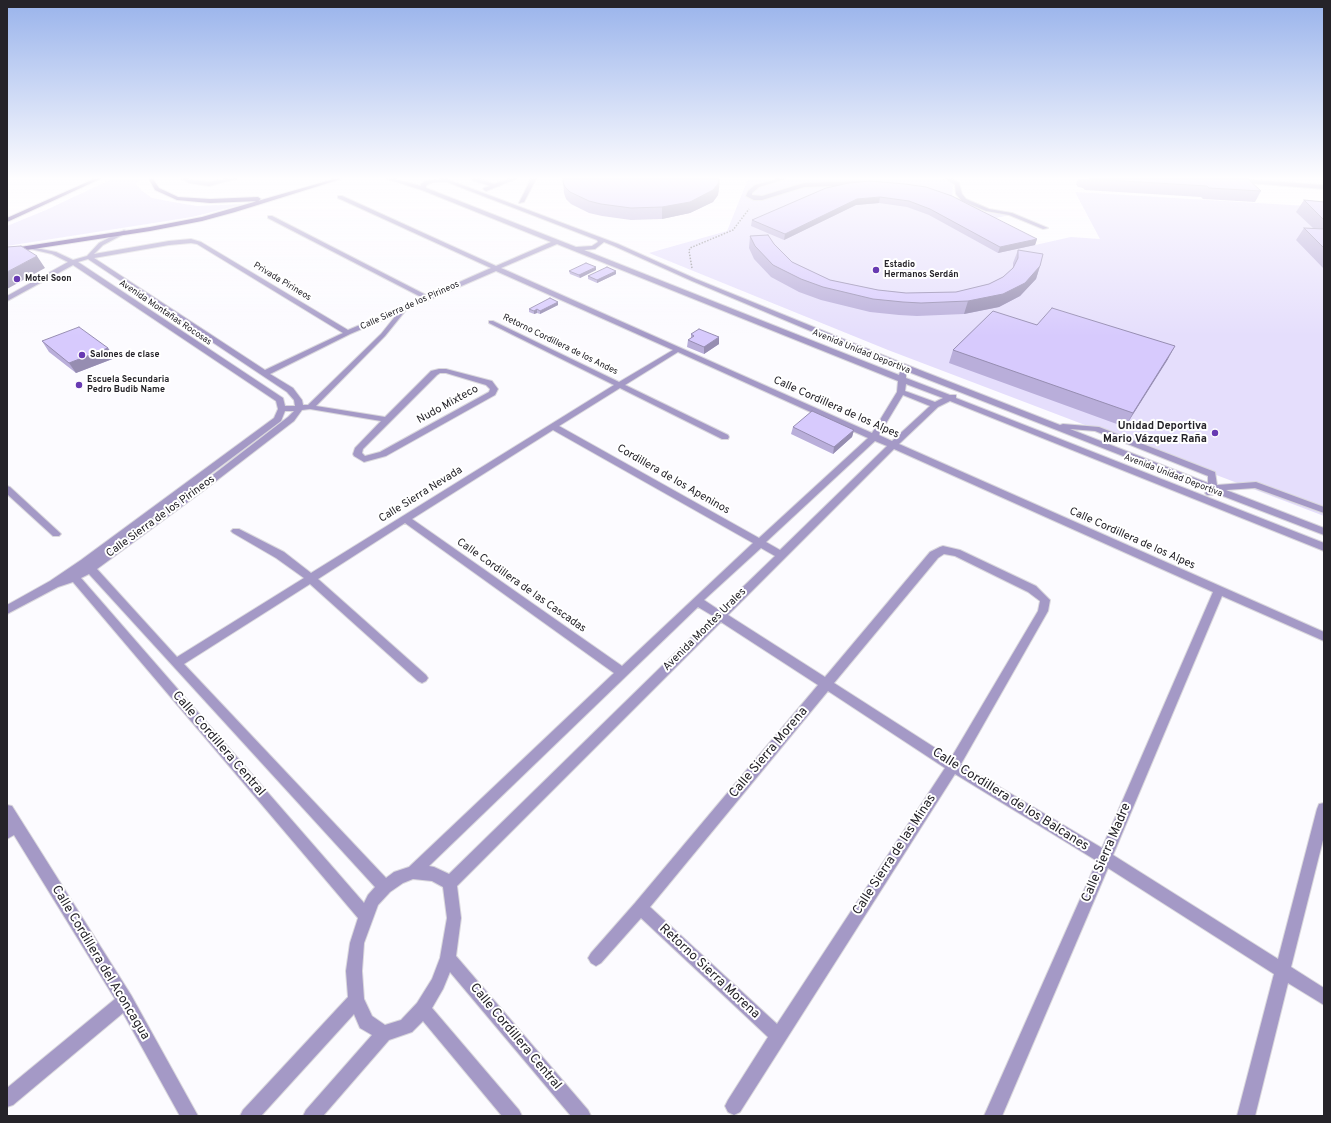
<!DOCTYPE html>
<meta charset="utf-8">
<style>
body{margin:0}
#map{position:relative;width:1331px;height:1123px;overflow:hidden;background:#fcfbff;font-family:Overpass,sans-serif}
canvas{display:block}
.frame{position:absolute;inset:0;border:8px solid #252329;pointer-events:none}
</style>
<div id="map">
<canvas width="1331" height="1123"></canvas>
<div class="frame"></div>
</div>
<script>
const context = document.querySelector('canvas').getContext('2d');
context.lineJoin = 'round';
function fillPath(path, color) { context.fillStyle = color; context.fill(path, 'evenodd'); }
const toPath = rows => new Path2D(rows.map(r => 'M' + r).join(''));
function stroke(path, color, width, dash) { context.strokeStyle = color; context.lineWidth = width; context.lineCap = dash ? 'butt' : 'round'; context.setLineDash(dash || []); context.stroke(path); }
function label(font, color, halo, rows, align = 'center') {
  context.font = font + ' Overpass,sans-serif'; context.lineWidth = 4; context.setLineDash([]); context.textBaseline = 'middle'; context.strokeStyle = halo; context.fillStyle = color; for (const [text, x, y, turn = 0] of rows) {
    context.save(); context.translate(x, y); context.rotate((+turn || 0) * Math.PI / 180); context.textAlign = isNaN(turn) ? turn : align; if (halo) context.strokeText(text, 0, 0); context.fillText(text, 0, 0); context.restore();
  }
}
const green = toPath([
 [112,179,141,179,136,184,142,191,152,198,173,202,197,206,244,204,192,217,7,246,7,226,46,210],
 [748,179,943,179,953,183,952,198,983,212,1010,215,987,220,1035,245,1071,237,1100,239,1075,192,1324,207,1324,516,888,350,649,253,727,231]
]);
const path = toPath([
 [692,268,689,251,690,248,733,230,749,209]
]);
const minor = toPath([
 [182,179,209,182,228,179,236,179,209,186,189,183,182,179],
 [387,179,394,179,421,186,421,184,426,181,446,179,618,244,696,279,902,363,1060,425,1063,424,1099,427,1215,472,1217,485,1256,482,1324,507,1324,513,1255,488,1226,490,1324,528,1324,535,1215,493,1213,495,1207,495,1205,493,1207,489,896,367,692,281,614,246,604,242,595,249,584,250,899,375,900,372,906,372,906,378,950,395,956,395,956,398,1324,543,1324,551,950,401,938,407,899,444,1324,632,1324,641,1222,596,1113,855,1278,959,1317,809,1319,804,1324,803,1324,836,1291,967,1324,988,1324,1005,1288,983,1255,1116,1237,1116,1274,974,1108,868,1002,1116,984,1116,1097,861,955,774,740,1112,734,1115,728,1112,725,1106,728,1100,768,1037,641,918,601,963,596,966,591,963,588,958,591,953,635,903,818,685,721,622,457,886,461,918,456,956,588,1110,591,1116,571,1116,450,972,443,989,432,1008,519,1110,522,1116,502,1116,423,1021,412,1032,389,1040,323,1116,303,1116,306,1110,372,1035,360,1028,354,1014,261,1116,240,1116,243,1110,348,997,346,971,350,943,358,918,73,582,58,587,7,614,7,605,50,581,81,560,274,418,278,409,276,401,73,265,9,300,7,301,7,296,68,262,52,254,26,248,26,246,56,252,73,260,87,256,99,243,124,230,126,231,126,233,103,245,94,254,169,241,191,239,201,242,348,330,423,298,268,218,268,216,272,216,428,296,491,268,338,198,338,196,342,196,496,266,551,242,422,190,387,179],
 [438,182,447,182,597,240,598,242,592,246,576,247,426,188,426,186,430,183,438,182],
 [191,243,197,244,343,333,265,370,94,258,169,245,191,243],
 [557,244,898,381,897,392,872,433,501,268,557,244],
 [88,259,287,392,294,400,295,406,285,406,283,398,78,262,88,259],
 [496,271,673,350,619,382,493,321,489,321,489,323,614,385,311,573,284,552,239,529,233,529,231,531,233,533,276,558,304,578,177,657,97,569,207,488,294,421,302,410,310,409,381,421,355,448,353,454,354,456,364,462,386,456,495,395,498,389,492,381,446,369,439,369,431,371,385,417,316,406,385,336,406,310,496,271],
 [397,314,381,334,308,405,303,405,302,400,293,388,270,374,350,334,397,314],
 [678,352,868,438,759,538,559,426,620,388,722,439,728,439,729,437,728,435,625,385,678,352],
 [440,373,446,373,486,385,490,389,489,392,380,452,365,456,362,453,363,449,437,375,440,373],
 [906,384,943,398,935,402,905,391,906,384],
 [903,395,930,406,892,441,879,435,903,395],
 [285,411,294,411,288,417,201,484,118,543,281,421,285,411],
 [1070,429,1095,431,1208,476,1208,483,1070,429],
 [553,430,753,543,622,666,412,519,553,430],
 [875,441,887,446,780,550,766,542,875,441],
 [894,449,1213,592,1102,848,961,764,1048,611,1050,600,1036,586,960,550,943,546,940,547,930,552,825,677,728,615,894,449],
 [405,523,614,673,409,867,394,872,386,878,184,664,310,584,418,681,422,683,426,681,428,678,426,675,318,579,405,523],
 [761,548,775,556,719,610,704,600,761,548],
 [944,554,955,556,1028,592,1040,601,1038,611,951,758,834,683,938,558,944,554],
 [89,574,375,887,368,895,364,903,81,578,89,574],
 [698,607,713,616,449,874,434,867,429,866,698,607],
 [828,691,945,768,777,1024,650,907,828,691],
 [413,879,432,881,443,887,447,918,440,958,432,979,417,1003,401,1020,385,1025,372,1016,364,999,362,971,364,943,378,905,390,892,403,883,413,879],
 [472,179,478,179,494,184,510,179,516,179,486,191,483,189,484,188,490,186,472,180,472,179],
 [531,179,536,179,524,202,519,203,531,179],
 [778,179,785,179,759,187,752,193,752,195,762,196,804,183,861,181,864,183,861,185,804,187,762,200,754,200,746,196,748,191,755,185,778,179],
 [946,179,951,179,959,183,962,194,966,199,989,209,1012,213,1048,228,1043,229,1009,215,986,211,962,201,956,194,955,185,946,179],
 [1238,179,1324,185,1324,189,1236,182,1235,181,1238,179],
 [7,486,10,487,59,532,61,534,59,536,53,536,7,494,7,486],
 [7,805,12,806,131,995,198,1116,180,1116,123,1013,13,1105,7,1107,7,1088,115,999,14,835,7,839,7,805]
]);
const major = toPath([
 [94,179,100,179,7,222,7,218,94,179],
 [149,179,153,179,159,188,178,197,210,199,258,197,261,199,258,201,210,203,177,200,155,190,149,179],
 [334,179,341,179,235,212,202,221,150,231,7,253,7,249,150,227,202,217,334,179]
]);
const wall = toPath([
 [1078,179,1248,179,1261,191,1255,202,1203,199,1201,197,1085,190,1083,188,1078,187,1076,184],
 [563,182,719,188,718,195,713,202,690,213,662,219,631,220,602,216,589,213,571,204,566,199,564,193],
 [849,183,1037,239,1035,245,998,253,929,215,907,207,879,203,856,205,784,240,751,226,752,220],
 [1304,200,1324,202,1324,269,1296,240,1304,228,1313,228,1296,212],
 [750,236,774,244,792,262,830,280,878,290,906,293,956,292,989,284,1003,277,1013,268,1013,263,1018,250,1040,266,1036,279,1020,296,999,307,964,314,917,316,899,315,870,312,821,300,799,292,771,277,754,259,749,248],
 [596,270,580,278,570,274,569,271],
 [616,271,616,274,597,283,588,279,588,276],
 [558,302,558,305,540,314,537,313,534,314,529,312,529,309],
 [691,334,719,344,704,354,687,347,688,340,691,338],
 [42,341,108,348,115,358,76,373,49,352],
 [953,350,1168,359,1125,427,949,363],
 [793,427,854,430,852,437,833,454,791,434]
]);
const shadedWall = toPath([
 [720,179,719,188,718,195,713,202,690,213,662,219,662,207],
 [880,197,879,203,856,205,784,240,785,234,857,199],
 [1037,239,1035,245,998,253,1000,247],
 [37,256,45,268,7,289,7,272],
 [1040,266,1036,279,1020,296,999,307,964,314,968,301],
 [596,267,596,270,580,278,579,275],
 [616,271,616,274,597,283,597,280],
 [558,302,558,305,540,314,540,311],
 [537,309,537,313,534,314,534,311],
 [719,337,719,344,704,354,704,347],
 [1175,346,1168,359,1125,427,1133,413],
 [108,348,115,358,76,373,69,363],
 [854,430,852,437,833,454,834,447]
]);
const building = toPath([
 [563,179,719,179,718,184,713,190,690,202,662,207,631,208,601,204,589,201,570,192,565,187,563,182,563,179],
 [1090,179,1248,179,1261,191,1209,188,1207,186,1090,179],
 [870,181,905,184,926,187,952,196,1037,239,1000,247,930,209,909,201,880,197,857,199,785,234,752,220,826,188,849,183,870,181],
 [1304,200,1324,202,1324,220,1304,200],
 [1304,228,1324,229,1324,248,1304,228],
 [768,235,774,244,792,262,830,280,878,290,906,293,956,292,989,284,1003,277,1013,268,1018,258,1018,250,1043,254,1040,266,1025,283,1003,294,968,301,921,303,903,302,873,299,823,287,801,279,773,265,755,246,750,236,768,235],
 [21,246,37,256,7,272,7,247,21,246],
 [586,263,596,267,579,275,569,271,586,263],
 [607,267,616,271,597,280,588,276,607,267],
 [550,298,558,302,540,311,537,309,534,311,529,309,550,298],
 [1052,308,1175,346,1133,413,953,350,993,311,1037,325,1052,308],
 [79,327,108,348,69,363,42,341,79,327],
 [699,329,719,337,704,347,688,340,694,336,691,334,699,329],
 [812,411,854,430,834,447,793,427,812,411]
]);
const markers = [
 [876,270,4,"#683ab2"],
 [17,279,4,"#683ab2"],
 [82,355,4,"#683ab2"],
 [79,385,4,"#683ab2"],
 [1215,433,4,"#683ab2"]
];
const farPoinames = [
 ["Estadio",884,265],
 ["Hermanos Serdán",884,275],
 ["Motel Soon",25,279],
 ["Salones de clase",90,355],
 ["Escuela Secundaria",87,380],
 ["Pedro Budib Name",87,390]
];
const farStreetnames = [
 ["Privada Pirineos",282,282,31],
 ["Calle Sierra de los Pirineos",410,306,-24],
 ["Avenida Montañas Rocosas",165,313,34],
 ["Retorno Cordillera de los Andes",560,345,26],
 ["Avenida Unidad Deportiva",861,352,22],
 ["Avenida Unidad Deportiva",1173,476,21]
];
const streetNames = [
 ["Nudo Mixteco",448,405,-29],
 ["Calle Cordillera de los Alpes",836,408,24],
 ["Cordillera de los Apeninos",673,480,30],
 ["Calle Sierra Nevada",421,495,-32],
 ["Calle Sierra de los Pirineos",161,517,-36],
 ["Calle Cordillera de los Alpes",1132,539,24],
 ["Calle Cordillera de las Cascadas",521,586,35],
 ["Avenida Montes Urales",705,630,-45]
];
const poiNames = [
 ["Unidad Deportiva",1207,427],
 ["Mario Vázquez Raña",1207,440]
];
const nearStreetnames = [
 ["Calle Cordillera Central",218,744,49],
 ["Calle Sierra Morena",769,753,-50],
 ["Calle Cordillera de los Balcanes",1010,800,32],
 ["Calle Sierra Madre",1107,853,-67],
 ["Calle Sierra de las Minas",895,855,-57],
 ["Calle Cordillera del Aconcagua",100,963,59],
 ["Retorno Sierra Morena",709,972,43],
 ["Calle Cordillera Central",515,1037,50]
];
fillPath(green, '#e5defc');
stroke(minor, '#dad8dd', 2);
stroke(major, '#dad8dd', 2);
stroke(path, '#89888d', 1.5, [1.5, 1.5]);
fillPath(minor, '#a499c6');
fillPath(major, '#5f4595');
fillPath(wall, '#b9aeda');
fillPath(shadedWall, '#968db1');
fillPath(building, '#d7cafd');
stroke(building, '#968db1', 1);
const sky = context.createLinearGradient(0, 0, 0, 336);
sky.addColorStop(0, '#99b3eb');
sky.addColorStop(0.53, '#fefdff');
sky.addColorStop(1, '#fefdff00');
context.fillStyle = sky;
context.fillRect(0, 0, 1331, 336);
for (const [x, y, r, color] of markers) { const dot = new Path2D(); dot.arc(x, y, r, 0, 2 * Math.PI); context.fillStyle = color; context.fill(dot); stroke(dot, '#fff', 1.5); }
label('bold 9px', '#252329', '#fff', farPoinames, 'left');
label('9px', '#252329', '#fff', farStreetnames);
label('11px', '#252329', '#fff', streetNames);
label('bold 11px', '#252329', '#fff', poiNames, 'right');
label('13px', '#252329', '#fff', nearStreetnames);
</script>
